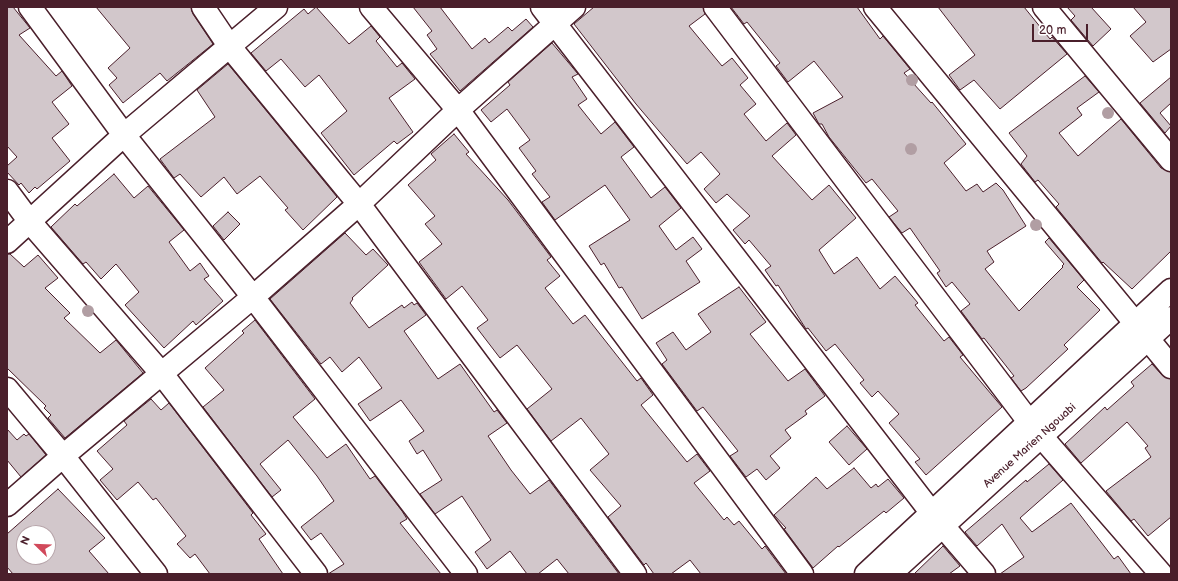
<!DOCTYPE html>
<style>
body{margin:0}
#map{position:relative;width:1178px;height:581px;overflow:hidden;background:#fff;font-family:"Balsamiq Sans",sans-serif}
canvas{display:block}
.frame{position:absolute;inset:0;border:8px solid #4a1f2b;pointer-events:none}
.north{position:absolute;left:16px;top:525px;width:40px;height:40px;box-sizing:border-box;background:#fff;border:1px solid #b7a5aa;border-radius:50%;rotate:293deg;font-size:11px;font-weight:700;line-height:16px;text-align:center;color:#4a1f2b}
.north::after{content:'';display:block;margin:auto;width:14px;height:18px;background:#d1495b;clip-path:polygon(50% 0,100% 100%,50% 72%,0 100%)}
.scale{position:absolute;left:1032px;top:24px;width:56px;height:18px;box-sizing:border-box;border:2px solid #4a1f2b;border-top:0;padding-left:5px;font-size:12px;line-height:14px;white-space:nowrap;color:#4a1f2b;-webkit-text-stroke:3px #fff;paint-order:stroke}
</style>
<div id="map">
<canvas width="1178" height="581"></canvas>
<div class="frame"></div>
<div class="north">N</div>
<div class="scale">20 m</div>
</div>
<script>
const context = document.querySelector('canvas').getContext('2d');
context.lineJoin = 'round';
function fillPath(path, color) { context.fillStyle = color; context.fill(path, 'evenodd'); }
const toPath = rows => new Path2D(rows.map(r => 'M' + r).join(''));
function stroke(path, color, width, dash) { context.strokeStyle = color; context.lineWidth = width; context.lineCap = dash ? 'butt' : 'round'; context.setLineDash(dash || []); context.stroke(path); }
function label(font, color, halo, rows, align = 'center') {
  context.font = font + ' "Balsamiq Sans",sans-serif'; context.lineWidth = 4; context.setLineDash([]); context.textBaseline = 'middle'; context.strokeStyle = halo; context.fillStyle = color; for (const [text, x, y, turn = 0] of rows) {
    context.save(); context.translate(x, y); context.rotate((+turn || 0) * Math.PI / 180); context.textAlign = isNaN(turn) ? turn : align; if (halo) context.strokeText(text, 0, 0); context.fillText(text, 0, 0); context.restore();
  }
}
const building = toPath([
 [7,7,13,7,30,28,19,35,56,76,62,71,72,86,52,102,69,124,52,138,70,161,37,189,35,187,29,193,21,183,19,185,7,172,7,166,17,157,7,146,7,7],
 [96,7,191,7,193,14,213,44,167,81,160,73,123,103,109,85,117,78,108,68,130,48,96,7],
 [316,7,349,44,371,26,380,37,376,41,397,67,402,63,415,79,389,98,413,132,397,144,394,141,354,175,321,133,347,111,319,75,305,87,281,59,266,71,251,53,304,9,308,14,316,7],
 [413,7,440,7,472,49,485,38,489,43,508,27,512,31,526,19,533,27,460,91,430,54,437,49,427,35,432,31,413,7],
 [594,7,703,7,705,14,689,26,722,66,732,58,748,78,740,85,756,104,744,114,766,141,787,123,796,135,772,156,812,200,829,185,856,218,819,250,834,274,857,257,880,289,895,276,918,303,915,305,944,341,949,337,963,355,960,357,1002,407,926,475,915,462,920,459,889,423,899,414,878,391,872,397,860,383,864,380,835,344,826,351,808,328,806,329,778,285,776,286,765,270,771,266,749,240,745,244,733,230,750,216,727,194,716,203,704,189,720,174,701,152,687,164,636,104,574,24,594,7],
 [731,7,857,7,880,39,883,36,910,69,904,73,931,103,932,102,966,144,944,163,966,191,977,184,983,192,996,183,1003,190,1026,226,987,251,994,262,985,269,1019,311,1063,267,1062,266,1064,264,1045,242,1049,238,1084,280,1077,287,1100,310,1064,345,1068,349,1026,388,1021,391,1011,378,1014,376,984,338,982,339,961,311,970,304,952,282,946,287,937,273,940,271,910,228,902,233,889,217,898,211,872,179,866,183,829,137,822,124,819,124,813,113,843,97,814,61,788,82,776,66,780,63,747,22,744,24,731,7],
 [938,7,1024,7,1050,39,1052,37,1067,54,1000,109,974,80,960,90,949,75,975,55,938,7],
 [1067,7,1091,7,1111,29,1093,46,1071,20,1075,16,1067,7],
 [1133,7,1171,7,1171,49,1153,62,1130,36,1146,22,1133,7],
 [552,43,578,74,572,77,587,99,578,105,601,134,615,122,634,147,621,157,651,198,665,187,681,208,659,226,676,250,693,237,702,249,686,261,700,282,642,319,622,287,619,288,604,263,601,265,589,246,630,220,605,185,555,220,542,202,550,197,532,174,536,171,519,148,530,140,507,109,491,122,481,110,510,85,508,82,552,43],
 [228,64,337,197,303,230,285,210,288,208,260,176,237,194,224,177,201,197,180,174,174,178,160,159,215,117,197,90,228,64],
 [1085,76,1099,92,1077,108,1082,115,1059,133,1078,156,1121,119,1161,168,1171,172,1171,251,1132,289,1103,262,1102,263,1056,207,1059,204,1038,180,1035,182,1021,164,1027,156,1009,133,1085,76],
 [1171,77,1171,103,1160,113,1171,126,1165,133,1140,103,1171,77],
 [454,134,469,152,466,154,508,200,551,257,547,260,560,276,545,288,573,324,585,315,637,381,641,378,653,395,641,405,687,462,697,454,710,471,694,483,724,520,727,517,734,525,739,521,762,549,765,546,786,574,701,574,690,560,671,574,654,574,646,563,644,565,608,517,621,506,590,470,609,454,581,418,551,441,527,409,552,389,517,345,500,358,477,328,488,320,462,286,446,299,419,262,442,244,425,224,435,216,408,185,436,160,431,154,454,134],
 [114,174,134,198,148,186,184,230,169,242,190,271,200,263,209,276,204,279,223,301,196,325,193,321,164,348,125,305,139,292,116,264,101,279,86,262,83,264,51,227,75,204,77,206,114,174],
 [228,212,240,224,224,240,213,226,228,212],
 [345,233,366,255,373,249,388,265,352,298,353,299,350,303,369,328,402,305,404,308,412,302,414,305,417,303,426,315,404,331,438,379,460,364,494,412,497,410,507,423,488,436,511,470,530,494,549,480,619,574,569,574,557,559,538,574,527,574,510,551,487,569,475,552,491,540,462,496,435,514,420,494,442,480,423,450,417,454,409,441,424,431,401,400,370,421,358,404,382,388,359,357,342,372,330,357,321,364,270,299,345,233],
 [7,254,10,254,24,267,38,255,58,278,45,288,70,313,64,318,100,353,116,340,143,373,65,438,48,418,51,415,44,408,46,406,7,368,7,254],
 [739,287,766,322,750,334,788,381,805,369,825,396,805,411,807,414,785,430,791,438,770,456,780,468,766,480,757,469,746,477,730,456,738,451,703,407,697,411,662,364,667,360,656,343,673,332,686,350,711,332,698,314,739,287],
 [255,320,315,399,293,417,327,458,346,444,370,479,375,476,402,511,407,519,400,523,441,574,328,574,344,564,321,533,311,540,301,527,334,501,317,476,288,440,260,464,281,490,272,497,203,407,224,390,205,368,244,333,242,331,255,320],
 [1152,364,1162,375,1171,379,1171,517,1148,536,1134,519,1131,521,1106,491,1151,457,1145,448,1148,446,1127,422,1081,463,1065,444,1105,407,1107,410,1134,386,1131,382,1152,364],
 [151,399,161,410,169,403,253,513,251,515,266,534,259,539,283,574,210,574,195,554,190,558,177,544,186,536,156,498,153,500,138,482,117,500,100,480,113,469,97,451,127,425,124,421,151,399],
 [847,426,867,449,849,465,829,442,847,426],
 [7,429,17,440,24,434,26,436,29,434,46,455,21,477,7,460,7,429],
 [1049,464,1063,480,1020,518,1032,532,1071,503,1114,559,1118,556,1131,574,1000,574,1024,557,1002,524,977,546,965,532,1026,480,1027,482,1049,464],
 [854,468,871,488,876,484,878,487,888,479,904,498,886,513,884,511,839,547,838,546,813,568,784,529,786,528,774,515,816,477,827,489,854,468],
 [58,489,105,538,89,551,109,574,13,574,7,567,7,534,58,489],
 [24,533,48,533,48,557,24,557,24,533],
 [943,546,960,566,949,574,914,574,943,546]
]);
const minor = toPath([
 [30,7,124,135,253,297,466,574],
 [203,7,230,47,359,204,635,574],
 [371,7,458,110,802,574],
 [542,7,931,512],
 [715,7,1030,423],
 [875,7,1136,324],
 [1044,7,1171,160],
 [7,191,30,222,162,374,316,574],
 [7,242,124,135,276,7],
 [1148,339,1171,367],
 [7,389,63,456,156,574],
 [1041,436,1161,574],
 [7,505,63,456,253,297,359,204,458,110,574,7],
 [942,525,984,574]
]);
const major = toPath([
 [866,574,1171,290],
 [890,574,1171,318]
]);
const trees = [
 [912,80],
 [1108,113],
 [911,149],
 [1036,225],
 [88,311]
];
const streetNames = [
 ["Avenue Marien Ngouabi",1030,446,-42]
];
fillPath(building, '#d2c7cb');
stroke(building, '#4a1f2b', 1);
stroke(minor, '#4a1f2b', 25);
stroke(major, '#4a1f2b', 25);
stroke(minor, '#fff', 22);
stroke(major, '#fff', 22);
context.fillStyle = '#b19ea3';
for (const [x, y] of trees) { context.beginPath(); context.arc(x, y, 6, 0, 2 * Math.PI); context.fill(); }
label('11px', '#4a1f2b', '#fff', streetNames);
</script>
